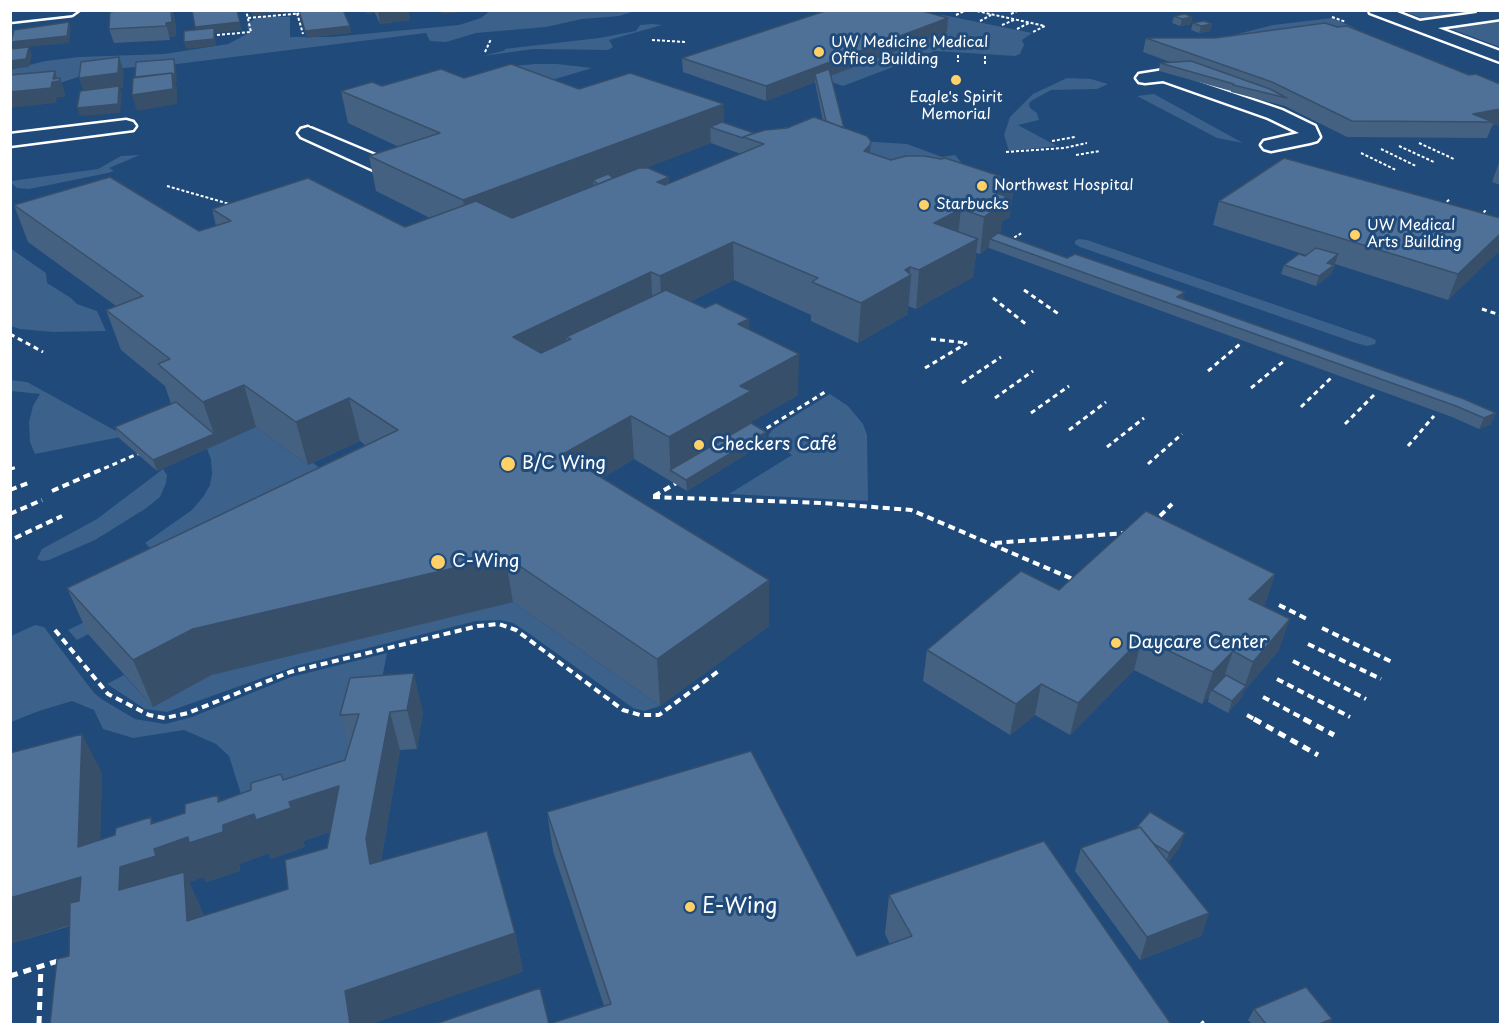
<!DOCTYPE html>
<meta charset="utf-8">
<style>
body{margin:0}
#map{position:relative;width:1511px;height:1035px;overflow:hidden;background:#1f4a7a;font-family:"Playpen Sans",sans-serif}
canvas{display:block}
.frame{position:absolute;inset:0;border:12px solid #fff;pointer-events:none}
</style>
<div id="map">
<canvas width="1511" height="1035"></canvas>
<div class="frame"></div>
</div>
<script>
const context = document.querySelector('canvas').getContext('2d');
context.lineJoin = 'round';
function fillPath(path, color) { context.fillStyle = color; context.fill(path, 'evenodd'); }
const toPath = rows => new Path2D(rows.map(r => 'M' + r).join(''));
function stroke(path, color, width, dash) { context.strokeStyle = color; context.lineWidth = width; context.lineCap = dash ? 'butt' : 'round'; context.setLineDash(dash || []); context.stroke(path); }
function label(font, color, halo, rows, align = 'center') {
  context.font = font + ' "Playpen Sans",sans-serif'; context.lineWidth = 6; context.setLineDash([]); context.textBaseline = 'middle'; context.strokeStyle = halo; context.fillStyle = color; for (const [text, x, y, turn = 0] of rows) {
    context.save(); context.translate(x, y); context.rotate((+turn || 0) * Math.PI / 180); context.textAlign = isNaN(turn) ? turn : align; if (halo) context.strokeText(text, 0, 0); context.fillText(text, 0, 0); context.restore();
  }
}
const green = toPath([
 [490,11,665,11,632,12,619,16,582,19,546,27,476,33,446,42,430,41,426,33,177,64,83,71,78,77,63,82,11,87,10,70,45,61,80,57,164,54,228,44,249,33,247,24,259,16,290,17,290,37,331,37,459,25,481,18],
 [1403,11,1500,11,1500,47],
 [943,15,1032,33,1022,40,1024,45,1020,54,1015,56,935,51,843,86,823,79,917,24],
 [1332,18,1355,28,1229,45,1218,39,1273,25],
 [652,24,662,25,609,40,613,47,608,50,533,49,483,56,506,50,504,49,599,38,636,31,640,25],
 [535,64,557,64,592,68,552,80,513,66],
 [1067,78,1091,79,1108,84,1097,89,1051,90,1031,101,1029,104,1030,108,1037,113,1039,120,1018,125,1057,146,1009,151,1004,135,1010,117,1033,94],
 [1154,94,1243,143,1217,138,1137,96],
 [845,140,907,144,942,157,955,155,970,173,893,159,869,163],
 [140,155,109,168,114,171,108,173,29,189,17,188,11,183,11,181,98,169,121,156],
 [1079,239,1087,240,1369,337,1376,340,1375,344,1367,346,1356,343,1080,247,1075,244,1075,241],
 [10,248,46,273,47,283,71,298,77,304,97,311,106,331,53,332,20,329,11,326],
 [10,380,27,382,125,436,35,454,30,442,29,422,33,406,40,394,11,391],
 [830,394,848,406,863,424,867,435,868,501,729,494,792,455,768,441,769,434,773,429],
 [256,427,308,465,313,463,328,474,407,473,77,640,68,630,178,576,145,543,192,510,203,497,210,485,212,474,211,459,207,449],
 [163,469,167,475,166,483,160,497,145,509,95,540,49,560,42,561,37,559,42,549,97,519],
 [513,602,660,706,644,711,633,708,524,630,513,623,500,620,476,621,296,666,167,712,145,709,107,684,124,675,153,707,211,675],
 [35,625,44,627,94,693,103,700,135,719,165,724,192,717,291,677,387,653,375,715,345,781,241,794,229,756,216,744,184,730,133,738,103,729,94,710,72,701,39,711,11,722,11,636]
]);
const pathFar3 = toPath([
 [972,10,1045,26,1033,32],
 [297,13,303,34],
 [1011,14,1019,10],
 [956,15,967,10],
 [1332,17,1346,22],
 [248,18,304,13],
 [980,21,991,15],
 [1002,25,1014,20],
 [1017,29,1029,23],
 [217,35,251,32,246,10],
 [652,40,686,42],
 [485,52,491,39],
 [958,55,958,62],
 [985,56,985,64],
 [1052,141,1075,137],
 [1419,143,1454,159],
 [1399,146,1434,162],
 [1381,149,1416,166],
 [1006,152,1064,148,1087,143],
 [1361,153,1396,170],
 [1076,155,1100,151],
 [167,186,233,205],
 [1443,205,1450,199],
 [1480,216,1487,209],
 [1010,240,1022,233]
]);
const pathFar2 = toPath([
 [1024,290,1060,315],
 [993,298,1027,325],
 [1482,309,1500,315],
 [10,334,43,352],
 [931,339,967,343],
 [925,368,967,343],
 [1208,371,1240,344],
 [962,383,1001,357],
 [1251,388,1284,361],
 [995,398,1033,371],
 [1301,407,1331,378],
 [1031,413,1069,386],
 [1345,424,1375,394],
 [1069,430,1106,402],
 [759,433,825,392],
 [1408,446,1434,416],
 [1107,447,1144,418],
 [1148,464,1182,434],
 [10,469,18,467],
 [96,472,142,452]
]);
const pathFar1 = toPath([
 [10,490,28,483],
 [52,491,100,470],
 [654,496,678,482],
 [653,497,823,503,911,510,1075,580],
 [10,514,42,500],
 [1160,516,1172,504],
 [15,538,62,516],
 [995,543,1125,533],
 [1279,605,1309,620],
 [1322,628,1394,663],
 [55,630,108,694,149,715,165,718,188,713,290,672,478,626,499,624,516,630,623,710,640,715,659,715,720,670],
 [1308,644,1381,679],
 [1293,661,1366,699],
 [1277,679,1350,717],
 [1263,697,1306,720],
 [1247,715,1256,720]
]);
const path = toPath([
 [1254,719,1318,755],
 [1304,719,1334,735],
 [10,976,61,960],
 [1201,1022,1203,1024],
 [39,1024,41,966]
]);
const minor = toPath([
 [25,10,79,10,72,15,10,22,10,12,25,10],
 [1369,10,1392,10,1420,21,1477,13,1476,10,1500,11,1500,19,1438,28,1500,51,1500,62,1370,13,1369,10],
 [1164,70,1282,110,1315,126,1320,137,1317,141,1310,143,1271,151,1264,149,1261,145,1264,141,1299,133,1268,118,1163,81,1145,83,1139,82,1136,78,1139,74,1164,70],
 [126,120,133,122,136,126,133,130,10,146,10,134,126,120],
 [308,127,418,173,421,178,418,183,410,184,402,183,301,137,298,133,301,129,308,127]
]);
const wall = toPath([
 [122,10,172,10,175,21,176,36,170,37,170,40,114,43,109,29],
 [365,10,408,10,410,20,380,24,375,13,367,14],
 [924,12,947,32,831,76,844,128,870,153,1010,217,1002,221,1000,234,1464,399,1491,424,1479,429,1452,417,989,248,989,247,980,254,976,253,973,277,916,309,908,306,908,314,858,343,811,321,811,315,734,280,691,301,705,308,749,319,749,329,798,395,751,422,766,442,687,491,634,459,602,478,769,580,769,626,660,706,513,602,211,675,153,707,88,634,67,588,365,445,360,441,308,465,256,427,157,471,119,438,115,427,171,404,165,386,121,350,106,310,116,306,28,242,14,205,199,231,216,226,212,209,405,227,430,218,376,191,369,156,399,147,348,123,341,91,464,78,579,89,724,104,724,123,754,133,823,121,815,82,766,101,683,72,682,58],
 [711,143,741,154,669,183,645,168],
 [1174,16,1192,17,1191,24,1180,26,1172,23],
 [1193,23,1212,24,1210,31,1199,33,1191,30],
 [1146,38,1500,124,1492,126,1487,138,1347,137,1285,106,1231,92,1231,91,1159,71,1160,63,1173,63,1143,52],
 [1500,160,1500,185,1492,182],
 [1219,201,1500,218,1500,250,1448,300,1335,264,1331,274,1316,286,1281,274,1284,265,1306,255,1213,225],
 [1275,574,1265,604,1263,606,1279,650,1244,691,1242,697,1228,713,1208,702,1209,696,1202,704,1134,670,1070,735,1035,715,1010,735,923,681,927,650,1059,590],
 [350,678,423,712,417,749,400,750,381,861,515,933,523,972,69,956,70,926,10,944,102,773,100,840,115,835,151,817,153,823,345,760,349,746,340,715],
 [330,832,327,848,288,889,203,916,202,911,189,882,204,877,206,882,240,871,239,864,269,853,271,859,305,847,303,841],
 [547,812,857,956,890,944,885,934,889,895,1171,1024,549,1024,604,1006,553,851],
 [1135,829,1181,845,1168,862,1209,913,1201,936,1140,960,1075,871,1081,848],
 [1254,1009,1332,1019,1329,1024,1252,1024,1248,1020]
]);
const shadedWall = toPath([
 [171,10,175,21,176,36,170,37,170,40,166,23],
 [237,10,242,30,215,33,216,46,186,49,184,42,197,34,195,27],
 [251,10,307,10,252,16],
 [367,10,375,10,375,13,367,14],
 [378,10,408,10,410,20,380,24],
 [426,10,441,10,441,11,426,12],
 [442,10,463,10,463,12,442,14],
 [1192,17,1191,24,1180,26,1182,19],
 [948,18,947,32,817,81,815,74,815,82,766,101,766,86],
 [69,22,71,29,69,43,29,47,32,55,29,67,10,69,10,61,14,49,11,42],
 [1212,24,1210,31,1199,33,1201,26],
 [350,26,351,33,306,38,305,31],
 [119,57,124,72,123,88,120,89,122,94,120,113,80,116,77,108,84,93,79,78],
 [174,59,176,67,177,82,175,82,177,88,177,104,137,111,132,95,138,86],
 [55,71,58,82,60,78,65,93,65,97,57,97,56,103,10,108,10,92,52,82],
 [724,104,724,132,710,127,711,143,600,186,593,180,594,188,469,237,463,200],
 [1500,109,1500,124,1492,126,1493,122,1473,114],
 [871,141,868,180,864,151],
 [669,177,671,213,657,182],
 [1015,181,1010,217,1002,221,999,240,990,239,989,247,980,254,984,217,993,192],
 [961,209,957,246,934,223],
 [1500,234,1500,250,1448,300,1458,274],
 [978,239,973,277,916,309,919,270],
 [733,242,734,280,662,315,660,276],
 [1338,254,1335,264,1324,272,1327,263],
 [1334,265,1331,274,1316,286,1319,276],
 [910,267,910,275,911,275,908,314,858,343,861,303],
 [651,272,653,312,571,339,566,337,568,353,518,378,513,337],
 [1185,292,1182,302,1177,297],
 [749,319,749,359,738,324],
 [799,354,798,395,751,422,751,434,670,470,671,481,669,437,740,386],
 [244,385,256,427,157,471,153,460,214,434,203,402],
 [349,398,360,441,308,465,296,422],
 [1496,413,1491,424,1479,429,1484,418],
 [631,416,634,459,568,498,563,454],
 [766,432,766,442,687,491,686,480],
 [505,556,513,602,211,675,153,707,133,660,193,629],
 [1275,574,1265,604,1239,631,1249,599],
 [769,580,769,626,660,706,657,659],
 [1290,619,1279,650,1244,691,1242,697,1228,713,1232,701,1244,688,1253,662],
 [1142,638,1134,670,1070,735,1078,703],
 [1233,651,1222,683,1212,690,1209,696,1202,704,1213,672],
 [414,673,423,712,417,749,407,710],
 [1041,684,1035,715,1010,735,1016,704],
 [390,712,400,750,378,878,370,864,366,839],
 [82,734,102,773,99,886,78,847],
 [339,786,351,825,303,841,305,847,271,859,269,853,239,864,240,871,206,882,204,877,189,882,202,911,205,960,119,890,120,867,151,824,151,817,164,845,218,802,218,795,229,823],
 [1185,833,1181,845,1165,865,1169,853],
 [81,877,102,915,10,944,10,898],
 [1209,913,1201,936,1140,960,1147,937],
 [515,933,523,972,372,1024,350,1024,345,991],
 [1332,1019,1329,1024,1319,1024]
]);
const building = toPath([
 [122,10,171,10,172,22,166,23,166,26,109,29,110,12,122,10],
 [192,10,237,10,240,22,195,27,192,10],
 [299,10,343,10,350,26,305,31,299,10],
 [828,10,919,10,948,18,766,86,682,58,828,10],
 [1185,14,1192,17,1182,19,1174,16,1185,14],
 [1204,21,1212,24,1201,26,1193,23,1204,21],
 [69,22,67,36,11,42,14,30,69,22],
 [1325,23,1337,27,1347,26,1469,75,1476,74,1500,84,1500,109,1473,114,1493,122,1352,121,1272,82,1146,38,1215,38,1325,23],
 [214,28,214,39,184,42,184,31,214,28],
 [29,47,26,59,10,61,10,49,29,47],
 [119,57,118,73,79,78,81,62,119,57],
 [174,59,175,74,172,74,172,73,135,77,136,62,174,59],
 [1191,61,1270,89,1287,98,1233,85,1234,84,1160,63,1191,61],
 [511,64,579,89,630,73,724,104,463,200,369,156,440,133,341,91,372,82,382,86,441,69,464,78,511,64],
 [829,69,844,128,826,121,815,74,829,69],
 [55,71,53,79,60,78,59,81,52,82,51,88,10,92,10,75,55,71],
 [172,73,173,89,132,95,133,78,172,73],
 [119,86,118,104,77,108,80,91,119,86],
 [814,117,867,136,871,141,870,145,864,151,891,160,906,156,924,156,941,159,945,158,1015,181,993,192,1005,196,1004,203,984,217,961,209,934,223,978,239,919,270,910,267,905,270,911,275,861,303,812,282,818,278,733,242,660,276,651,272,513,337,541,353,571,339,566,337,666,290,705,308,716,303,749,319,738,324,799,354,740,386,751,391,669,437,631,416,563,454,769,580,657,659,505,556,193,629,133,660,67,588,398,430,349,398,296,422,244,385,203,402,158,364,170,359,106,310,143,296,14,205,110,177,199,231,231,221,212,209,308,178,405,227,476,201,512,218,639,168,648,168,669,177,657,182,665,185,764,144,743,137,765,130,787,128,814,117],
 [722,122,754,133,743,137,743,138,710,127,722,122],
 [1284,158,1500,218,1500,234,1458,274,1219,201,1284,158],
 [608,174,613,178,598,184,593,180,608,174],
 [998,233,1067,258,1075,254,1185,292,1177,297,1464,399,1496,413,1484,418,1456,406,990,239,998,233],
 [1316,248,1338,254,1327,263,1334,265,1319,276,1284,265,1299,254,1305,256,1316,248],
 [176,402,214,434,153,460,115,427,176,402],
 [751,423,766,432,686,480,670,470,751,423],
 [1146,511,1275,574,1249,599,1290,619,1253,662,1233,651,1213,672,1142,638,1078,703,1041,684,1016,704,927,650,1021,571,1059,590,1146,511],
 [414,673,407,710,390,712,366,839,370,864,487,831,515,933,345,991,350,1024,50,1024,57,959,69,956,70,903,79,901,81,877,10,898,10,753,82,734,78,847,115,835,116,828,151,817,151,824,185,813,185,804,218,795,218,802,251,790,251,783,281,774,283,780,345,760,359,714,340,715,350,678,414,673],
 [339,786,327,848,285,860,288,889,187,921,184,872,119,890,120,867,156,856,154,849,188,837,189,843,223,832,223,825,254,814,256,820,291,808,289,802,339,786],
 [1226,675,1246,686,1232,701,1212,690,1226,675],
 [751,751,857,956,912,936,889,895,1044,841,1171,1024,435,1024,540,988,549,1024,611,1004,547,812,751,751],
 [1150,812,1185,833,1169,853,1154,844,1140,827,1135,829,1150,812],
 [1140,827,1209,913,1147,937,1081,848,1140,827],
 [1306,987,1332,1019,1319,1024,1266,1024,1254,1009,1306,987]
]);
const markers = [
 [819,52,6,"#ffd166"],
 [956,80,6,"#ffd166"],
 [982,186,6,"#ffd166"],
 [924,205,6,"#ffd166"],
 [1355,235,6,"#ffd166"],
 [699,445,6,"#ffd166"],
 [508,464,8,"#ffd166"],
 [438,562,8,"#ffd166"],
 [1116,643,6,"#ffd166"],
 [690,907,6,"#ffd166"]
];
const farPoinames = [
 ["UW Medicine Medical",831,43],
 ["Office Building",831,60],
 ["Eagle's Spirit",956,98,"center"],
 ["Memorial",956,115,"center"],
 ["Northwest Hospital",994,186],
 ["Starbucks",936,205],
 ["UW Medical",1367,226],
 ["Arts Building",1367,243]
];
const poiNames = [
 ["Checkers Café",711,445],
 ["B/C Wing",522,464],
 ["C-Wing",452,562],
 ["Daycare Center",1128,643]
];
const nearPoinames = [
 ["E-Wing",702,907]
];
fillPath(green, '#3c618b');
stroke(minor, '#fff', 5);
stroke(pathFar3, '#fff', 2, [3, 2]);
stroke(pathFar2, '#fff', 3, [5, 4]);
stroke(pathFar1, '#fff', 4, [7, 4.5]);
stroke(path, '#fff', 5, [8, 6]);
fillPath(minor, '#1f4a7a');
fillPath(wall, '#456182');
fillPath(shadedWall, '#384f6a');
fillPath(building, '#507197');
stroke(building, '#384f6a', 1.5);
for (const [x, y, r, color] of markers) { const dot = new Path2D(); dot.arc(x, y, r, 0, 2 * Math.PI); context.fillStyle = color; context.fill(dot); stroke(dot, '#1f4a7a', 2); }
label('15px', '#fff', '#1f4a7a', farPoinames, 'left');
label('18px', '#fff', '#1f4a7a', poiNames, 'left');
label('21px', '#fff', '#1f4a7a', nearPoinames, 'left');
</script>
